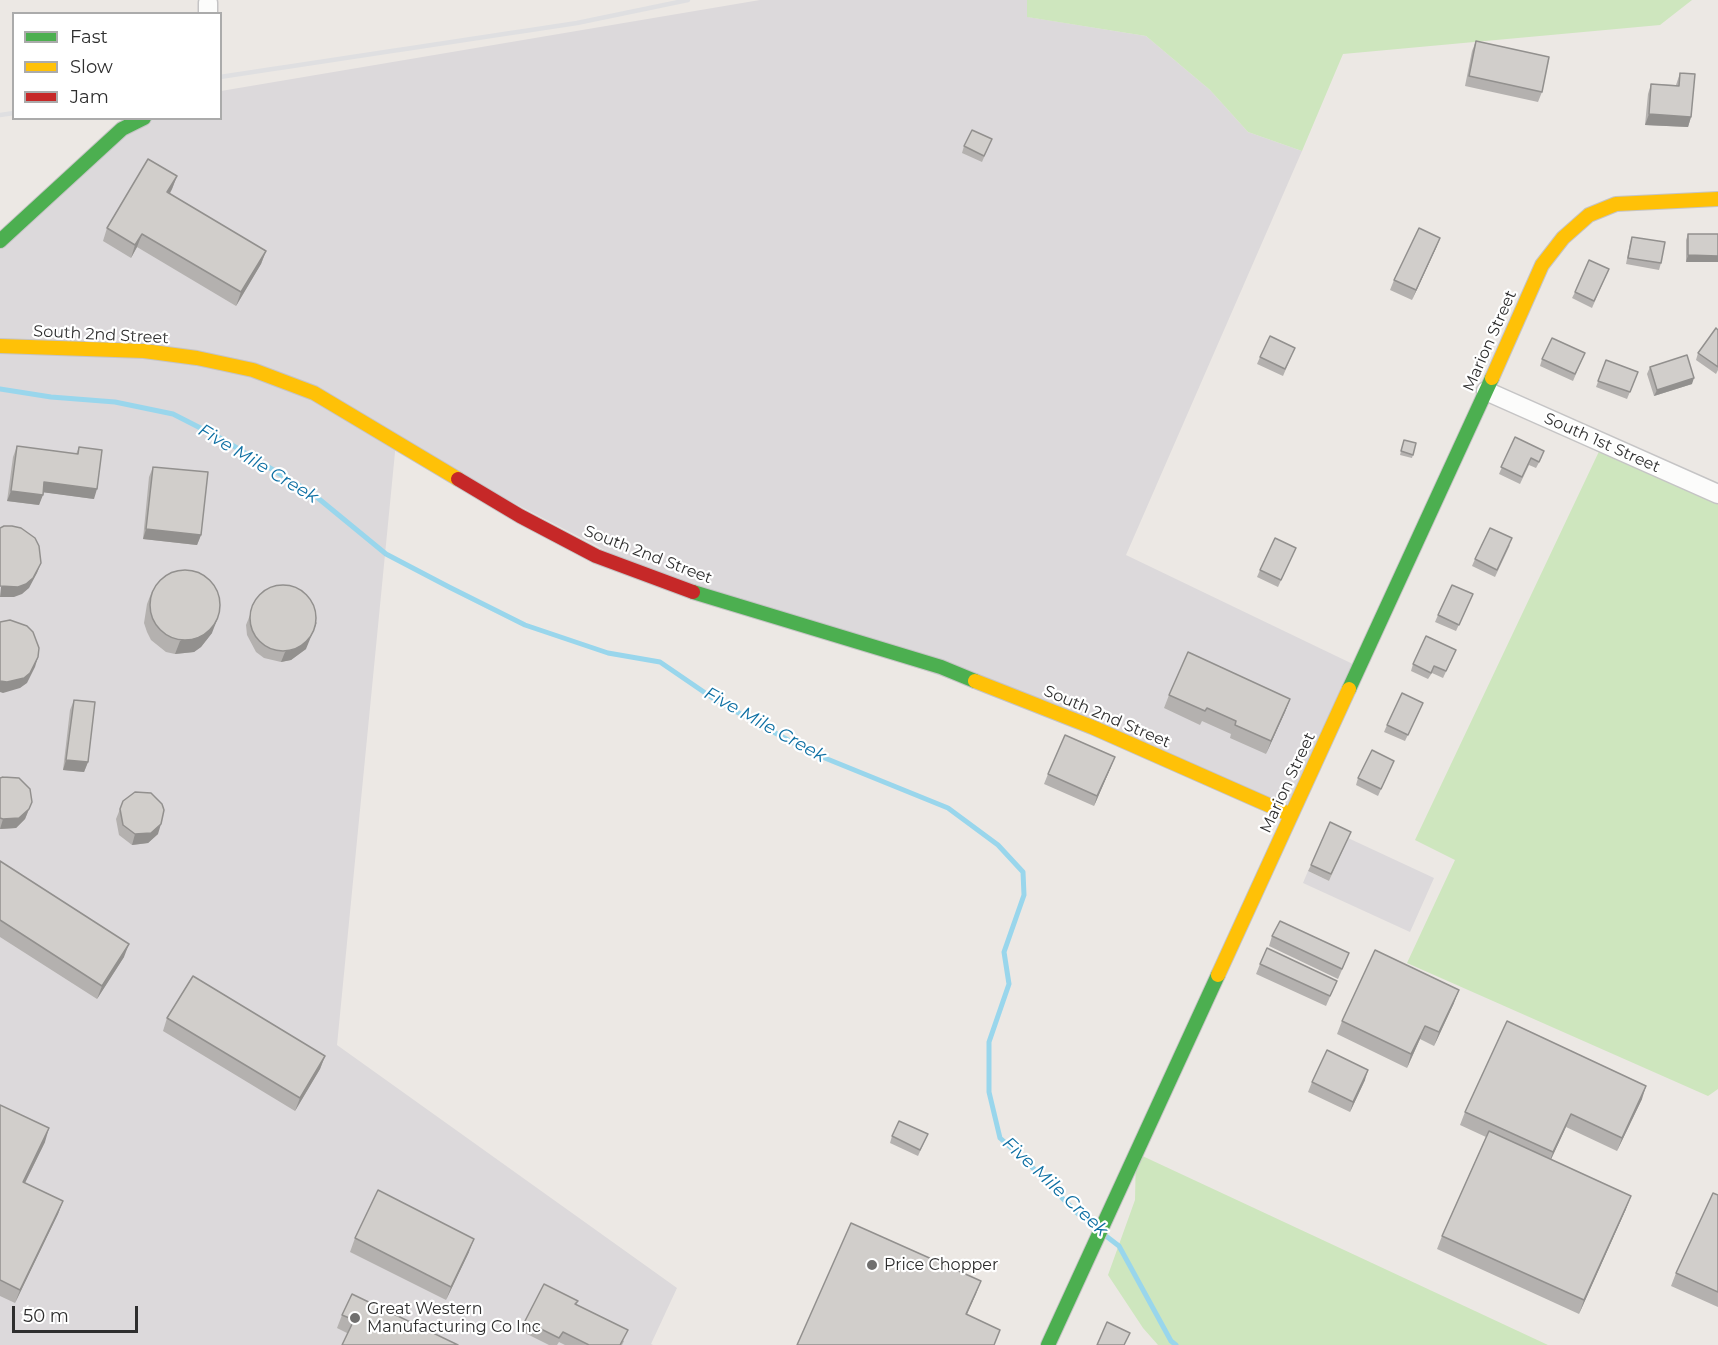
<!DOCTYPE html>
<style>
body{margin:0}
#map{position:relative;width:1718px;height:1345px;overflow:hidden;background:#ece8e4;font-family:Montserrat,sans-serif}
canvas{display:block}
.legend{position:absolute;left:12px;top:12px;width:210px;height:108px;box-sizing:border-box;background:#fff;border:2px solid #ababab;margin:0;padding:8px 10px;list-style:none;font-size:18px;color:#2e2e2e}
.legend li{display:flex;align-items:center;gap:12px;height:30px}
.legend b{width:30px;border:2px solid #ababab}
.scale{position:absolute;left:12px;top:1306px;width:126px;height:27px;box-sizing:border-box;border:3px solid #2e2e2e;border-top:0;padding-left:8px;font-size:18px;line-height:21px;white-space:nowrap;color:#2e2e2e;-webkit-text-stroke:4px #fff;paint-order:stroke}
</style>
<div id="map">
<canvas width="1718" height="1345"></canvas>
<ul class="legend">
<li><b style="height:8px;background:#4caf50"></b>Fast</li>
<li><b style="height:8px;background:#ffc107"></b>Slow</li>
<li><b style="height:8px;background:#c62828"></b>Jam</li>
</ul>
<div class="scale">50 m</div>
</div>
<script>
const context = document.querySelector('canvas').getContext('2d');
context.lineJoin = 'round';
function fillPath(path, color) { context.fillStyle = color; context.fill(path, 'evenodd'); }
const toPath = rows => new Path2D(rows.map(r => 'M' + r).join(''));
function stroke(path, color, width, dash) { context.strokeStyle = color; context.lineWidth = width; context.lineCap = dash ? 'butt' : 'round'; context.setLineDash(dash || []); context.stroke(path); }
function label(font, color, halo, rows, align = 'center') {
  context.font = font + ' Montserrat,sans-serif'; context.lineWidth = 4.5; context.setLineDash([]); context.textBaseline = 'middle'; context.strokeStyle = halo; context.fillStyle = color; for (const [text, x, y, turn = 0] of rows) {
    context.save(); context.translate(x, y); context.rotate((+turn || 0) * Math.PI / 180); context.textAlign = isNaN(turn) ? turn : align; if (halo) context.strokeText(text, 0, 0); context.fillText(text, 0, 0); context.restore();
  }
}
const industrial = toPath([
 [760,0,1027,0,1028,17,1146,36,1210,90,1248,132,1302,151,1126,555,1359,667,1291,815,1092,727,674,586,396,442,337,1045,677,1288,651,1344,653,1345,0,1345,0,241,144,119,220,118,221,91],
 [1348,838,1434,878,1410,932,1303,883,1308,871,1329,881]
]);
const green = toPath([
 [1027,0,1692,0,1660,25,1343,54,1302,151,1248,132,1210,90,1146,36,1027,17],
 [1603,443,1718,494,1718,1089,1708,1096,1407,963,1455,860,1415,840],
 [1136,1153,1548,1345,1158,1345,1143,1328,1108,1275,1135,1200]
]);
const stream = toPath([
 [0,389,51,397,115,402,173,414,222,439,313,494,386,554,449,587,525,625,608,653,660,662,717,701,810,752,948,808,998,845,1023,872,1024,895,1004,952,1009,984,989,1042,989,1092,1000,1138,1026,1161,1075,1211,1094,1227],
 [1106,1236,1119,1246,1171,1341,1176,1345]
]);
const street = toPath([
 [208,3,208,14],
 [1486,391,1718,494]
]);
const fast = toPath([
 [0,241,122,129,144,118],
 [693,592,941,667,975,681],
 [1349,689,1492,378],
 [1048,1345,1218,975]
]);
const slow = toPath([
 [0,346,144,351,197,358,253,370,314,393,458,479],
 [1492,378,1542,265,1563,238,1589,215,1616,204,1718,199],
 [975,681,1092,727,1291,815],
 [1218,975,1349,689]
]);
const jam = toPath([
 [458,479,520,516,596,556,693,592]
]);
const rail = toPath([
 [220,77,577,23,688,0],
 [0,115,14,113]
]);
const wall = toPath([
 [1476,41,1542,92,1538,102,1465,86,1472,51],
 [1680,73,1691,117,1688,127,1645,125,1648,94,1651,84,1676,85],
 [992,139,982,162,962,153,964,146],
 [177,176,170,194,266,251,261,264,236,306,137,247,131,258,103,241,107,228],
 [1688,234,1718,234,1686,262,1686,240],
 [1632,237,1661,263,1659,270,1626,264,1630,243],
 [1440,238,1436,248,1412,300,1390,290,1394,280],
 [1609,269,1592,308,1572,298,1575,292],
 [1718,330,1718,370,1716,374,1696,360,1698,353],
 [1585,353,1573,381,1540,366,1542,359],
 [1292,355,1283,376,1257,364,1260,357],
 [1606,360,1638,372,1627,399,1596,387],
 [1650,367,1692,384,1654,396,1647,374],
 [1515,437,1542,457,1536,468,1529,465,1520,484,1499,474],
 [1404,440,1413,455,1412,458,1400,455],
 [17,446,76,454,79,447,94,499,43,492,39,505,7,501,13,457],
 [153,467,201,535,197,545,143,539,149,477],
 [1510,545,1495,577,1472,566,1475,559],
 [1296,548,1278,587,1257,577,1260,570],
 [152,591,212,633,201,647,194,652,175,654,166,652,151,640,147,632,144,623,147,604],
 [1473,594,1456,631,1435,622,1438,615],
 [250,615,306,649,291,660,281,662,264,658,256,652,247,635,246,625],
 [1453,657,1443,678,1432,673,1428,679,1411,671,1413,664],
 [1169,695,1290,699,1285,712,1266,754,1230,738,1231,734,1202,721,1200,725,1164,708],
 [74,700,88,762,84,772,63,770,70,710],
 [1420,709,1405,741,1384,732,1387,725],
 [1394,761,1378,796,1356,785,1358,778],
 [1111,767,1094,806,1044,784,1048,774],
 [0,778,32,802,25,819,16,828,0,829],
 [120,809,158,834,148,843,132,845,119,835,116,819],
 [1351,832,1329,881,1308,871,1311,865],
 [0,861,124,957,97,999,0,937],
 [1272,936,1345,963,1338,979,1269,946],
 [1260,964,1337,981,1326,1006,1256,974],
 [1454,1003,1434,1046,1420,1039,1407,1068,1337,1034,1342,1021],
 [167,1018,325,1056,320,1069,295,1111,163,1031],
 [1365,1080,1350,1112,1308,1092,1312,1082],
 [1642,1099,1617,1151,1566,1127,1551,1159,1626,1209,1579,1314,1437,1249,1442,1236,1486,1137,1460,1125,1465,1112],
 [0,1105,45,1142,25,1183,63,1201,58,1214,15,1303,0,1296],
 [928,1134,918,1156,890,1143,892,1136],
 [1718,1195,1718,1307,1671,1286,1676,1273],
 [355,1238,469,1252,446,1300,350,1252],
 [578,1301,576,1305,624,1341,622,1345,565,1345,559,1342,557,1345,549,1345,521,1331,525,1321],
 [342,1315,458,1345,347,1333,337,1328]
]);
const shadedWall = toPath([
 [1649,114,1691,117,1688,127,1645,125],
 [177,176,172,189,162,206,167,192],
 [142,234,137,247,131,258,135,245],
 [1440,238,1436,248,1412,300,1416,290],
 [266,251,261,264,236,306,241,292],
 [1688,255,1718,256,1718,262,1686,262],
 [1694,378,1692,384,1654,396,1657,390],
 [44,482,97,489,94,499,41,492],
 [11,491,43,495,39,505,7,501],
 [146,529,201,535,197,545,143,539],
 [41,563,37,573,29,588,22,594,14,597,0,597,1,587],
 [217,620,212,633,201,647,194,652,175,654,180,641],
 [317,622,306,649,291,660,281,662,285,652],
 [38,657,35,667,27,683,20,688,3,693,0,692,0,681],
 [1290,699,1285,712,1266,754,1271,741],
 [1115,757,1111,767,1094,806,1097,796],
 [66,760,88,762,84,772,63,770],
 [29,809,25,819,16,828,0,829,3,819],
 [161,824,158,834,148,843,132,845,135,834],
 [129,944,124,957,97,999,102,986],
 [1459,990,1454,1003,1434,1046,1439,1032],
 [1425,1026,1420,1039,1407,1068,1411,1054],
 [325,1056,320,1069,295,1111,300,1098],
 [1368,1070,1365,1080,1350,1112,1353,1102],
 [1646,1086,1642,1099,1617,1151,1622,1138],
 [1571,1114,1566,1127,1548,1166,1553,1152],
 [49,1128,45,1142,19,1195,23,1182],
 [1631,1196,1626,1209,1579,1314,1584,1300],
 [63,1201,58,1214,15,1303,20,1290],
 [474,1239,469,1252,446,1300,451,1287],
 [981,1281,976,1294,961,1328,966,1314]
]);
const building = toPath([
 [1476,41,1549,57,1542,92,1469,76,1476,41],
 [1680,73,1695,74,1691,117,1649,114,1651,84,1679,86,1680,73],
 [972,130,992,139,984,156,964,146,972,130],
 [148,159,177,176,167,192,266,251,241,292,142,234,135,245,107,228,148,159],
 [1419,228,1440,238,1416,290,1394,280,1419,228],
 [1688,234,1718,234,1718,256,1688,255,1688,234],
 [1632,237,1665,242,1661,263,1628,258,1632,237],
 [1589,260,1609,269,1594,301,1575,292,1589,260],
 [1716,328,1718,330,1718,367,1698,353,1716,328],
 [1270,336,1295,348,1285,369,1260,357,1270,336],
 [1552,338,1585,353,1575,374,1542,359,1552,338],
 [1687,355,1694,378,1657,390,1650,367,1687,355],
 [1606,360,1638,372,1630,392,1598,381,1606,360],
 [1515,437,1544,451,1539,462,1531,458,1522,477,1501,467,1515,437],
 [1404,440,1416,443,1413,455,1401,451,1404,440],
 [17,446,78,454,79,447,102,450,97,489,44,482,43,495,11,491,17,446],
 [153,467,208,472,201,535,146,529,153,467],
 [4,526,12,526,21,528,35,538,39,546,41,563,33,578,26,584,18,587,0,586,0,528,4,526],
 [1490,528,1512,538,1497,570,1475,559,1490,528],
 [1275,538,1296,548,1281,580,1260,570,1275,538],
 '150 605a35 35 0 1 1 70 0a35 35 0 1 1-70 0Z',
 [1452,585,1473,594,1459,625,1438,615,1452,585],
 '250 618a33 33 0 1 1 66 0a33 33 0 1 1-66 0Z',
 [10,620,27,626,33,632,39,648,38,657,30,673,24,678,7,682,0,681,0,622,10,620],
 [1426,636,1456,650,1446,671,1434,666,1431,673,1413,664,1426,636],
 [1188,652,1290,699,1271,741,1235,725,1236,721,1207,708,1205,711,1169,695,1188,652],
 [1402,693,1423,703,1408,735,1387,725,1402,693],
 [74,700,95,702,88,762,66,760,74,700],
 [1065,735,1115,757,1097,796,1048,774,1065,735],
 [1372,750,1394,761,1381,789,1358,778,1372,750],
 [3,777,19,778,30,789,32,802,29,809,19,818,3,819,0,818,0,778,3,777],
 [135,792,151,793,162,804,164,810,161,824,151,833,135,834,123,825,120,809,123,801,135,792],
 [1330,822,1351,832,1331,874,1311,865,1330,822],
 [0,861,129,944,102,986,0,920,0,861],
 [1280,921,1349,953,1342,969,1272,936,1280,921],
 [1267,948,1337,981,1330,996,1260,964,1267,948],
 [1375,950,1459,990,1439,1032,1425,1026,1411,1054,1342,1021,1375,950],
 [193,976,325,1056,300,1098,167,1018,193,976],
 [1507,1021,1646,1086,1622,1138,1571,1114,1553,1152,1465,1112,1507,1021],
 [1327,1050,1368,1070,1353,1102,1312,1082,1327,1050],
 [0,1105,49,1128,23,1182,63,1201,20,1290,0,1280,0,1105],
 [899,1121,928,1134,920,1150,892,1136,899,1121],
 [1489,1131,1631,1196,1584,1300,1442,1236,1489,1131],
 [378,1190,474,1239,451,1287,355,1238,378,1190],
 [1713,1193,1718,1195,1718,1292,1676,1273,1713,1193],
 [851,1223,981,1281,966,1314,1000,1330,994,1345,797,1345,851,1223],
 [544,1284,578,1301,575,1304,628,1330,620,1345,589,1345,563,1332,559,1338,525,1321,544,1284],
 [352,1294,458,1345,342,1345,354,1320,342,1315,352,1294],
 [1107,1322,1130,1333,1124,1345,1097,1345,1107,1322]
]);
const markers = [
 [872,1265,6,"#706f6e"],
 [355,1318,6,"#706f6e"]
];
const streetNames = [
 ["South 2nd Street",101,335,3],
 ["Marion Street",1490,341,-66],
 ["South 1st Street",1602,443,24],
 ["South 2nd Street",648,555,21],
 ["South 2nd Street",1107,717,23],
 ["Marion Street",1288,783,-65]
];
const poiNames = [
 ["Price Chopper",884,1265],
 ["Great Western",367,1309],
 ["Manufacturing Co Inc",367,1327]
];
const waterNames = [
 ["Five Mile Creek",258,464,31],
 ["Five Mile Creek",765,725,29],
 ["Five Mile Creek",1055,1187,43]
];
fillPath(industrial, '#dcd9db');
fillPath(green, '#cee6be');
stroke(stream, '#99d6ec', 5);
stroke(street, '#c5c4c5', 21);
stroke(fast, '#c5c4c5', 16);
stroke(slow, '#c5c4c5', 16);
stroke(jam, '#c5c4c5', 16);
stroke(street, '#fcfcfb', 18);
stroke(fast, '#4caf50', 14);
stroke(slow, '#ffc107', 14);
stroke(jam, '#c62828', 14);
stroke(rail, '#dfdfe1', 4.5);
fillPath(wall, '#b4b1af');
fillPath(shadedWall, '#92908e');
fillPath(building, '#d1cecb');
stroke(building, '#92908e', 1.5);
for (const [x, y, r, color] of markers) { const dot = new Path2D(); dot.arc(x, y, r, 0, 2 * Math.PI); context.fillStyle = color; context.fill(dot); stroke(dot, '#fff', 2); }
label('16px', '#2e2e2e', '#fff', streetNames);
label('16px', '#2e2e2e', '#fff', poiNames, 'left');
label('italic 18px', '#0d6fa3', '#fff', waterNames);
</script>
